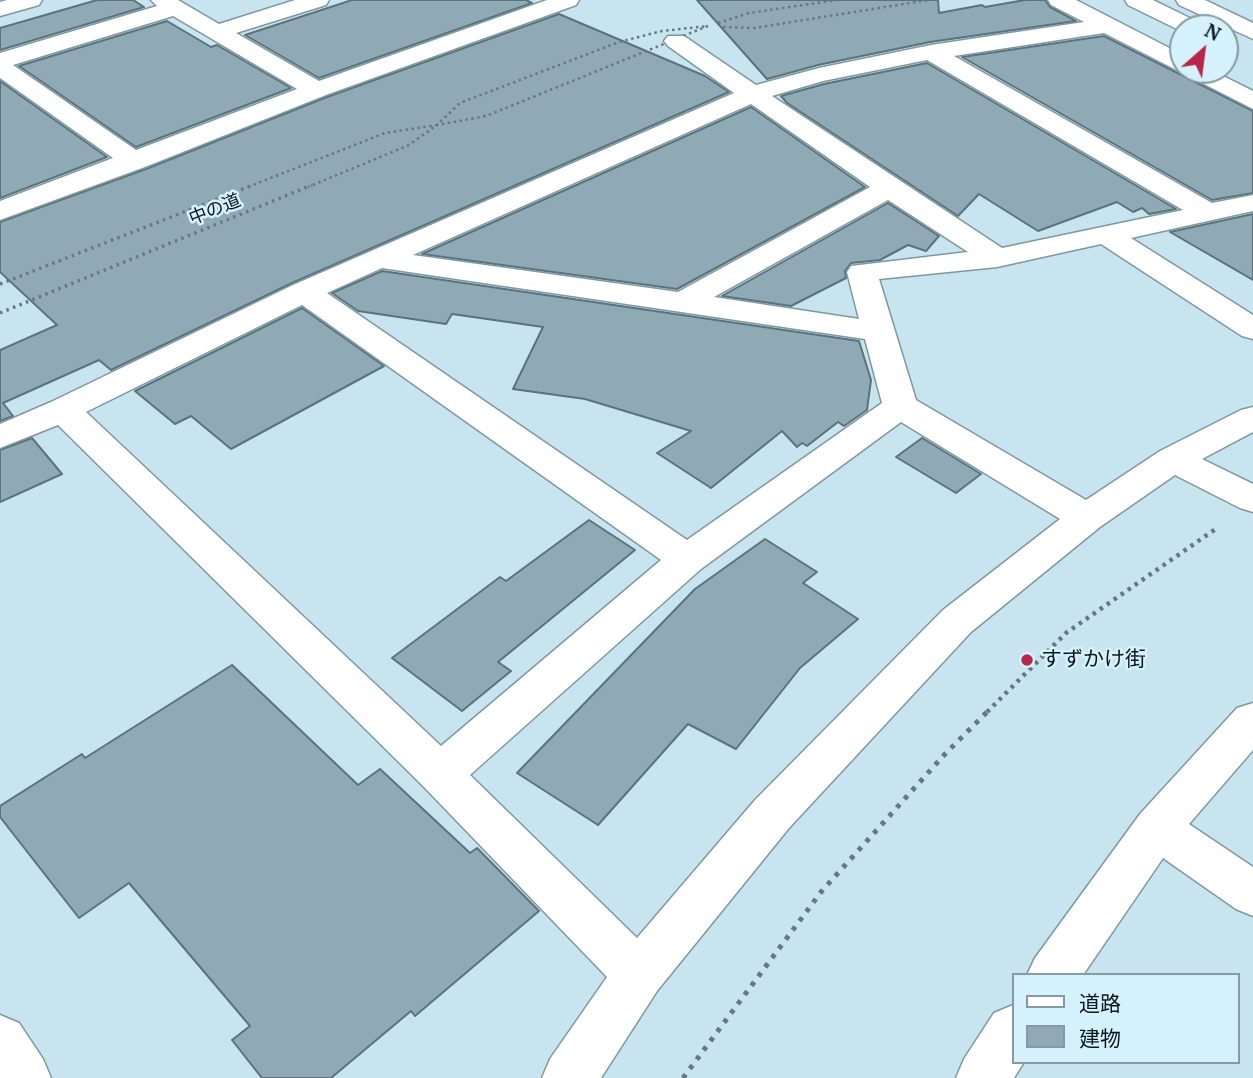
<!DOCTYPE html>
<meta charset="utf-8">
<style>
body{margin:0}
#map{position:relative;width:1253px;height:1078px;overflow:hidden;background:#c8e4ef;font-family:"PT Serif","Noto Sans JP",serif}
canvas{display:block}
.legend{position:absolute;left:1012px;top:973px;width:228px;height:91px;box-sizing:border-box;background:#d5f1fc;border:2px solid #859aa2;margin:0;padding:9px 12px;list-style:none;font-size:21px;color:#0e181c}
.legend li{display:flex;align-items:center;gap:14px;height:35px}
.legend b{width:35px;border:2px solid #859aa2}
.north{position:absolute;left:1169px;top:14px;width:70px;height:70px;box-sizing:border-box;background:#d5f1fc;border:2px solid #859aa2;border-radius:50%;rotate:28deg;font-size:19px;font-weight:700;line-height:28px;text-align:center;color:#0e181c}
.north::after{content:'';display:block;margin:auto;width:24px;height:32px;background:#b8274a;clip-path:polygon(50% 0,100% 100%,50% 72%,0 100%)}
</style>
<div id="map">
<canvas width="1253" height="1078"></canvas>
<ul class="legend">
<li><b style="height:9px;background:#fff"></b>道路</li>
<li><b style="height:19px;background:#90aab5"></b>建物</li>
</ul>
<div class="north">N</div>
</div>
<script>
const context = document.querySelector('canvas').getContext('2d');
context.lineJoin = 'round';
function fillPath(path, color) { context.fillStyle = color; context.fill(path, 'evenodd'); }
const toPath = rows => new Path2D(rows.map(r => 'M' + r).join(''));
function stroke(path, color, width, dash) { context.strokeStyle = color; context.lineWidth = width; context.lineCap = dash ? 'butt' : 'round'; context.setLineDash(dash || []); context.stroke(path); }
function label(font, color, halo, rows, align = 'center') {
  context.font = font + ' "PT Serif","Noto Sans JP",serif'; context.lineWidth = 5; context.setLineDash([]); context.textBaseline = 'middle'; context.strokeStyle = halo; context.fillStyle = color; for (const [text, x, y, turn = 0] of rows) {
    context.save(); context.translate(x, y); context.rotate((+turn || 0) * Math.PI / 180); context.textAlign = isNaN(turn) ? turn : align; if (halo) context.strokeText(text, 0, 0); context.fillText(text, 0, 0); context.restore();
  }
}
const building = toPath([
 [97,0,133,0,144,7,0,50,0,28,97,0],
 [352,0,526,0,532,3,319,78,245,35,352,0],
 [697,0,938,0,939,13,982,5,985,7,1025,0,1045,0,1050,7,1076,21,930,42,818,65,767,79,697,0],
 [559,14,705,76,729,92,292,283,111,370,99,360,3,403,13,416,0,421,0,350,57,325,0,272,0,222,146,169,327,97,559,14],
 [167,21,211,47,217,45,291,88,136,147,19,66,167,21],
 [1104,36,1253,111,1253,193,1212,200,962,57,1104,36],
 [927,63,1176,209,1149,214,1142,208,1133,212,1117,202,1038,231,979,194,958,216,787,103,781,96,824,84,927,63],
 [0,81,107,157,0,198,0,81],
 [751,107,865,187,677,289,422,254,751,107],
 [888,203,939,236,926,251,908,245,880,260,851,263,845,271,846,278,791,306,722,296,888,203],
 [1253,214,1253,280,1170,232,1253,214],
 [382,271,859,341,871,380,867,410,844,426,838,422,807,446,802,443,797,447,782,431,711,488,657,453,691,431,585,399,513,389,543,327,452,314,446,324,358,311,332,293,382,271],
 [302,308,384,366,231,449,191,416,175,424,135,391,302,308],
 [32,438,62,474,0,502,0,450,32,438],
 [922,438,981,474,956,493,896,457,922,438],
 [589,520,635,550,498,662,511,671,462,711,392,658,500,577,506,581,589,520],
 [765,539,817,572,803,583,858,619,800,668,736,749,688,724,598,825,517,773,695,589,765,539],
 [232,665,358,785,380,769,470,853,477,848,539,911,415,1016,411,1011,331,1078,262,1078,232,1040,250,1026,129,883,79,918,0,817,0,806,82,754,85,758,232,665]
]);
const pathFar3 = toPath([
 [718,23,749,13,837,0],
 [708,26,486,116,437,125,460,103,619,42,662,31,708,26],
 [723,27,754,28,929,0],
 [248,187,385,133,437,125,409,145,308,187]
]);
const pathFar2 = toPath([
 [0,284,253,185],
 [0,313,312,185]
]);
const pathFar1 = toPath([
 [987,712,1066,633,1217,528]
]);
const path = toPath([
 [683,1078,821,892,945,754,989,710]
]);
const minor = toPath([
 [7,0,42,0,39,5,0,16,0,2,7,0],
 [151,0,178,0,219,24,295,0,329,0,326,5,236,33,319,81,547,0,579,0,576,5,326,95,145,167,0,220,0,201,113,158,0,78,0,53,157,6,151,0],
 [173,16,297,89,136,150,13,65,173,16],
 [1048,0,1076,0,1183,55,1183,70,1211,70,1253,91,1253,109,1104,33,954,56,1212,203,1253,195,1253,211,1131,238,1253,315,1253,339,1242,336,1101,244,997,267,879,279,916,400,1086,500,1160,451,1241,410,1253,407,1253,432,1202,459,1253,484,1253,512,1240,508,1175,475,1100,527,971,632,789,828,657,991,601,1078,542,1078,550,1059,607,977,424,787,58,425,0,448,0,424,51,402,293,285,734,93,668,46,664,41,668,36,684,36,756,85,819,68,931,45,1084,22,1051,5,1048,0],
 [927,60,1183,210,1002,248,772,96,823,81,927,60],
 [751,104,870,187,678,292,413,255,751,104],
 [888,200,968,252,851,266,847,272,859,319,714,297,888,200],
 [382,268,865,339,882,403,687,540,327,293,382,268],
 [302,305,661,560,441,746,86,412,302,305],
 [901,422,1060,519,943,610,755,800,637,938,470,775,701,569,901,422],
 [1125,0,1153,0,1200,23,1203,28,1183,28,1183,32,1128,5,1125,0],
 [1176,0,1205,0,1253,23,1253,39,1179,5,1176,0],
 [1253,703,1253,750,1189,824,1253,867,1253,916,1236,909,1163,858,1083,975,1027,975,1035,958,1140,814,1237,708,1253,703],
 [1013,1005,1013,1062,1024,1062,1014,1078,956,1078,964,1059,994,1013,1013,1005],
 [0,1015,19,1023,43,1059,51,1078,0,1078,0,1015]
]);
const markers = [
 [1027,660,7,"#b8274a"]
];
const farStreetnames = [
 ["中の道",215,210,-22]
];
const poiNames = [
 ["すずかけ街",1041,660]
];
fillPath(building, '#90aab5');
stroke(building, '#5a737c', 2);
stroke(minor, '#7e98a2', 3);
stroke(pathFar3, '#667980', 2.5, [2.5, 3.5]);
stroke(pathFar2, '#667980', 3.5, [2.5, 4.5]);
stroke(pathFar1, '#667980', 4.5, [3.5, 5]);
stroke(path, '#667980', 5, [4.5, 7]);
fillPath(minor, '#fff');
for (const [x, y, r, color] of markers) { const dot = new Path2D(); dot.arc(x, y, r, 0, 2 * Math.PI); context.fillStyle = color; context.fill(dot); stroke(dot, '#d5f1fc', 2.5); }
label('18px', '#0e181c', '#d5f1fc', farStreetnames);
label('21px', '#0e181c', '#d5f1fc', poiNames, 'left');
</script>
